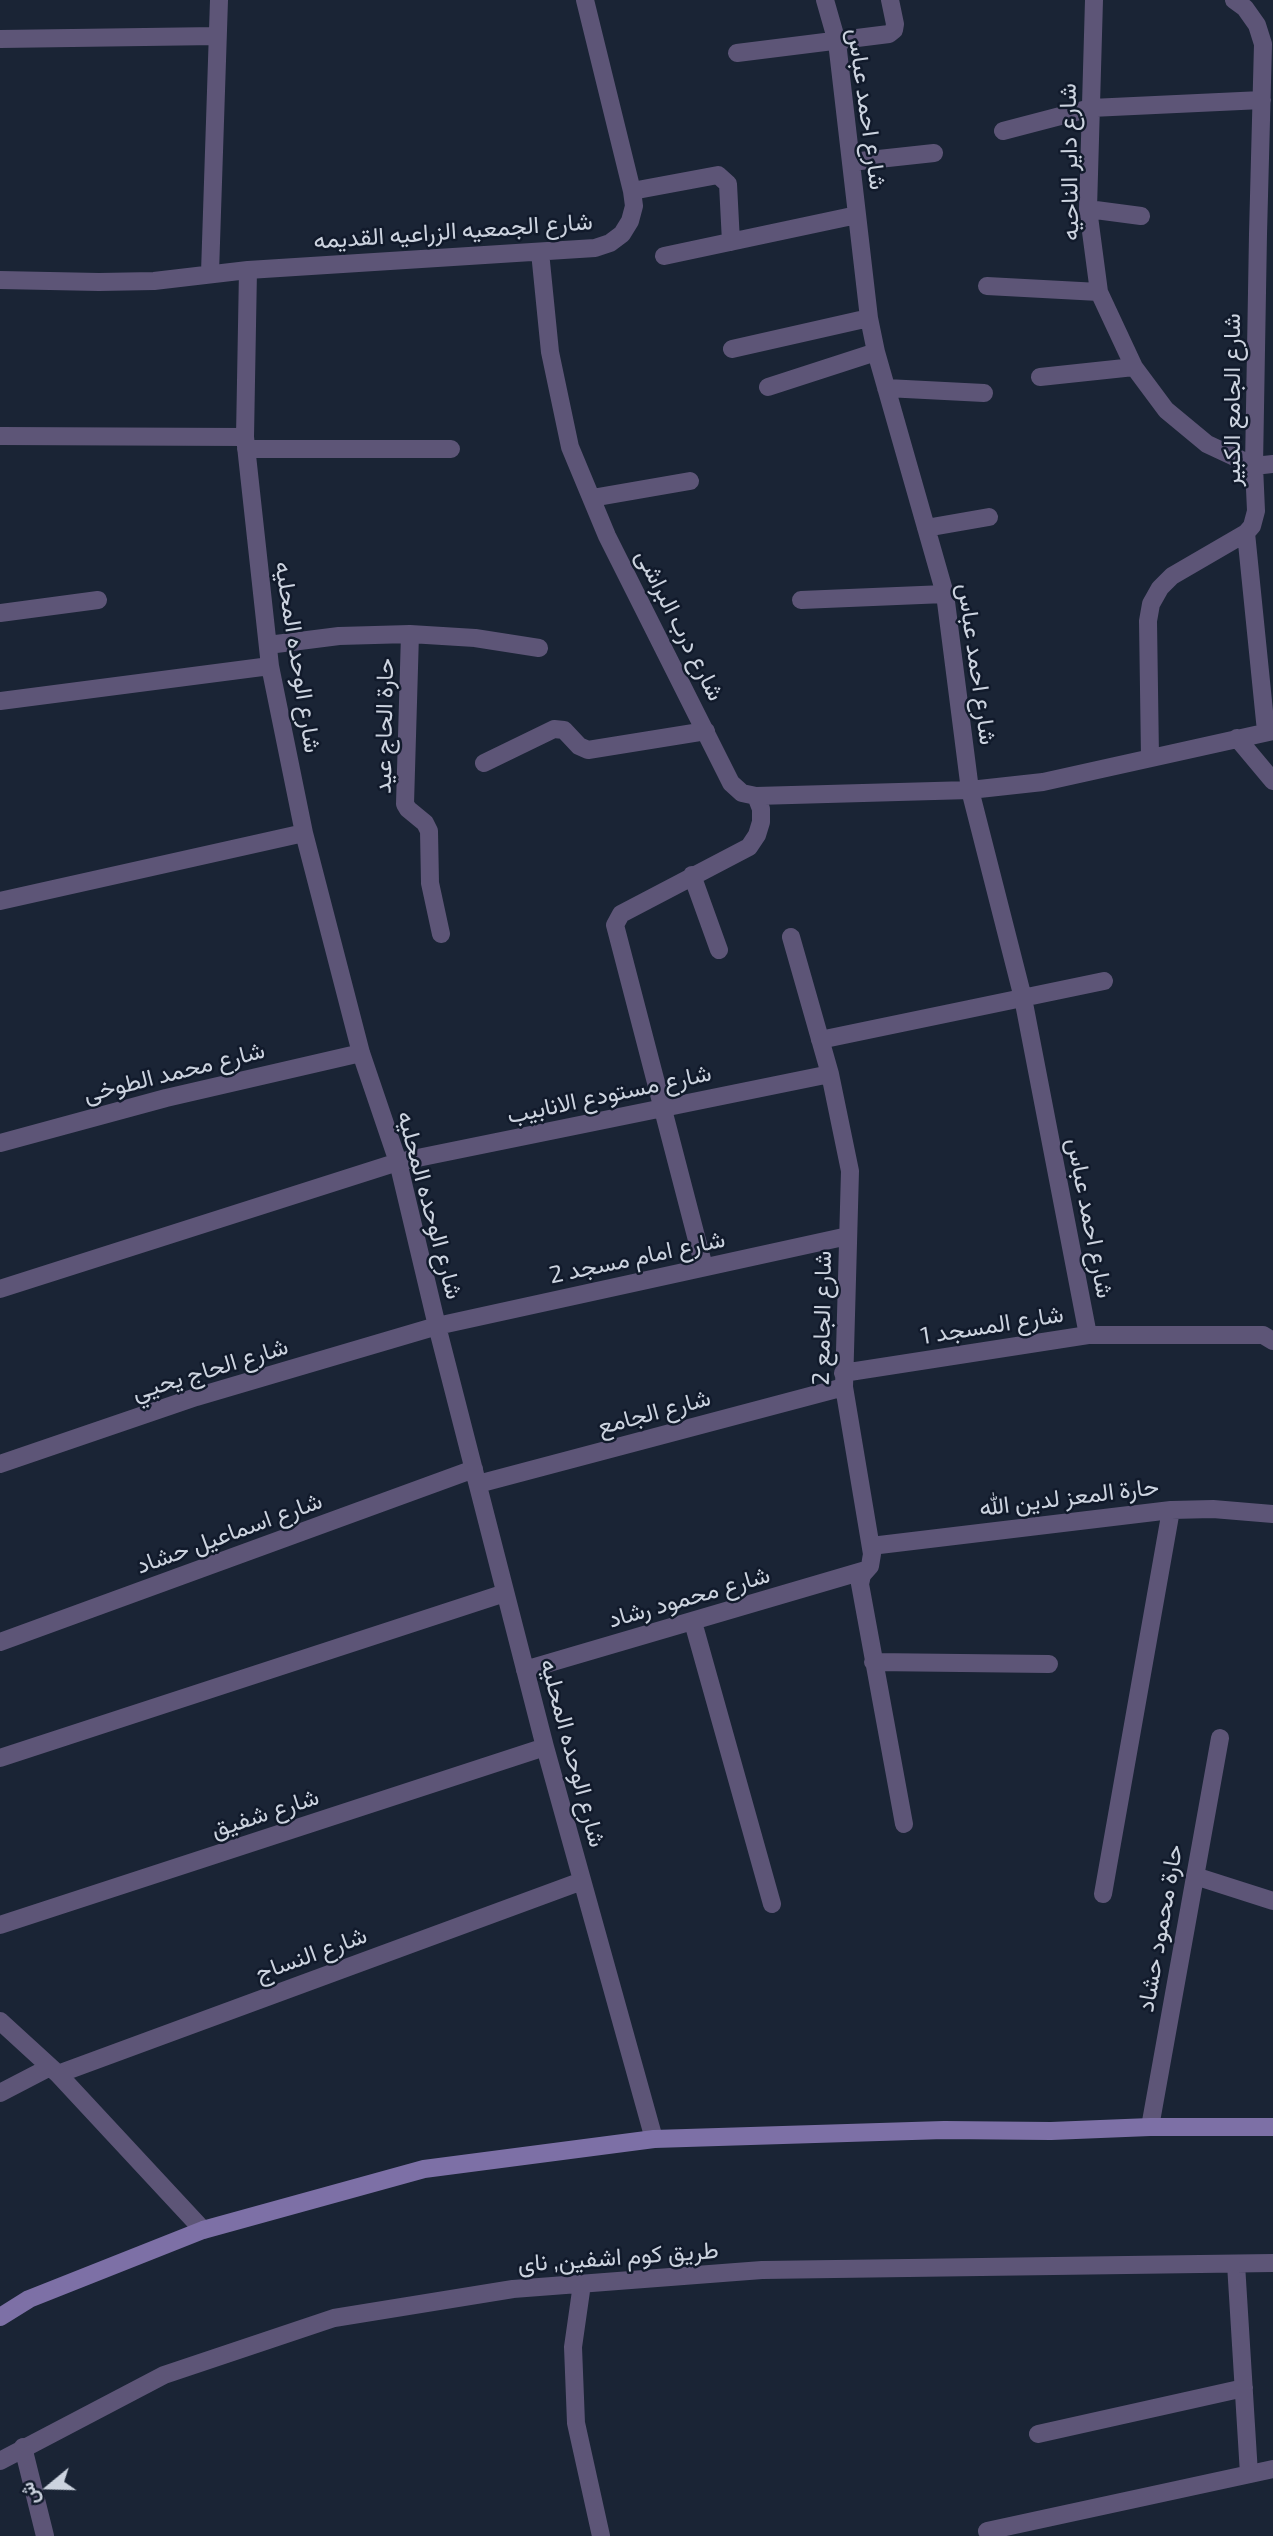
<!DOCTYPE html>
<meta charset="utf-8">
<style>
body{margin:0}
#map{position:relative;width:1273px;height:2536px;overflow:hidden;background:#1a2435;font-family:"Exo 2",Vazirmatn,sans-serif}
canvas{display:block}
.north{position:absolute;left:14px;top:2452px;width:70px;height:70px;-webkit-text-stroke:5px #111a2b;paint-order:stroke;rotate:251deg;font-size:19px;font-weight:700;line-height:28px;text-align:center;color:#ccd3df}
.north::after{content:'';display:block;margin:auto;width:24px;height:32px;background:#ccd3df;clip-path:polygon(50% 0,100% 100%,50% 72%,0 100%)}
</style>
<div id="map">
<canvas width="1273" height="2536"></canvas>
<div class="north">ش</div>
</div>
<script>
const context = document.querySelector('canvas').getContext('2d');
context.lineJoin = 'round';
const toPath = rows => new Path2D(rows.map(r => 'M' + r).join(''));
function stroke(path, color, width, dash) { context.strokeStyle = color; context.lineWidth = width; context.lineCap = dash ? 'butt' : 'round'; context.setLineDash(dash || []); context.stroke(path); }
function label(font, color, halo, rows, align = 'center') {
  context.font = font + ' "Exo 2",Vazirmatn,sans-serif'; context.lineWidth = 5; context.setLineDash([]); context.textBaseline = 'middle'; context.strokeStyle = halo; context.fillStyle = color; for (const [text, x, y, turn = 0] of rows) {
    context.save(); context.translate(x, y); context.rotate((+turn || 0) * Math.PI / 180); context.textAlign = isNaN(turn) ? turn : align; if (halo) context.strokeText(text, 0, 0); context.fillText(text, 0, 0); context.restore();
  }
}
const street = toPath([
 [825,0,837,42,869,318,876,352,945,594,970,790,1023,998,1088,1335],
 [1094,0,1088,209,1099,292,1134,367,1166,410,1207,444,1254,466,1273,464],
 [0,39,217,36],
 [737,53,889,34,894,30,895,24,890,0],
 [1003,131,1091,108,1262,100],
 [851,162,934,153],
 [632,191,718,175,728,184,731,242],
 [1088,209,1141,216],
 [540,252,550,352,570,447,607,536,731,783,742,793,756,796,970,790,1043,782,1273,731],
 [664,256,857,215],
 [248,270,245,437,270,666,304,833,361,1053,398,1162,437,1326,545,1747,654,2139],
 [210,273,219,0],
 [0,280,99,282,154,281,248,270,595,248,610,243,622,234,630,221,634,206,632,191,585,0],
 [987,286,1099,292],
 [732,349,869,318],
 [1040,377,1134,367],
 [768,387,876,352],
 [886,388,984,393],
 [0,436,245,437],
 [246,449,451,449],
 [592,498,690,481],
 [926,528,989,517],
 [1246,533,1266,731],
 [801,600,945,594],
 [0,613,98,600],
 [410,634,405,804,408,809,425,823,429,831,430,883,441,934],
 [268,645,339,636,410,634,475,638,539,648],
 [0,701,270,666],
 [1237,738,1273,781],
 [1150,757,1148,621,1151,604,1160,588,1172,576,1246,533,1252,526,1256,511,1254,466,1258,234,1263,44,1257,25,1245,8,1234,0],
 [484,763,554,729,564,730,579,746,588,750,706,731],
 [692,875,719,950],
 [0,901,304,833],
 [791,937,830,1074,850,1171,844,1387,872,1554,870,1566,862,1575,860,1584,904,1824],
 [820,1040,1104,981],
 [0,1143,166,1098,361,1053],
 [704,1267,615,925,621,914,749,847,757,835,761,822,761,809,756,796],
 [0,1289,398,1162,830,1074],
 [843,1373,1088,1335,1263,1335,1273,1341],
 [0,1464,196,1397,437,1326,848,1236],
 [478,1484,844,1387],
 [871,1546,1171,1510,1213,1509,1273,1514],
 [693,1622,772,1904],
 [0,1642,474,1469],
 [873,1662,1049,1664],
 [525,1670,866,1570],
 [0,1758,505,1593],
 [1195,1876,1273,1901],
 [1103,1894,1171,1510],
 [0,1925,545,1747],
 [0,2021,58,2074,203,2230],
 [58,2074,582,1881],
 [0,2093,50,2067],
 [1150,2127,1220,1738],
 [1236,2264,1249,2474],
 [582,2284,573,2347,576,2423,601,2536],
 [1038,2434,1244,2388],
 [23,2447,45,2536],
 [0,2461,164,2375,334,2318,513,2289,762,2270,1273,2263],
 [987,2531,1273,2469]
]);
const secondary = toPath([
 [0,2317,29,2299,203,2230,424,2169,654,2139,944,2130,1051,2131,1150,2127,1273,2127]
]);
const streetNames = [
 ["شارع احمد عباس",867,109,82],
 ["شارع داير الناحيه",1069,162,-91],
 ["شارع الجمعيه الزراعيه القديمه",453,231,-4],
 ["شارع الجامع الكبير",1232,400,-90],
 ["شارع درب البراشى",680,625,63],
 ["شارع الوحده المحليه",298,657,81],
 ["شارع احمد عباس",977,664,82],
 ["حارة الحاج عيد",384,726,-89],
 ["شارع محمد الطوخى",174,1072,-14],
 ["شارع مستودع الانابيب",609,1094,-12],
 ["شارع الوحده المحليه",430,1205,75],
 ["شارع احمد عباس",1090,1218,79],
 ["شارع امام مسجد 2",637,1257,-12],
 ["شارع الجامع 2",822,1318,-89],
 ["شارع المسجد 1",992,1325,-9],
 ["شارع الحاج يحيي",210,1369,-17],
 ["شارع الجامع",654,1412,-15],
 ["حارة المعز لدين الله",1069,1497,-7],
 ["شارع اسماعيل حشاد",229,1533,-20],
 ["شارع محمود رشاد",689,1597,-16],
 ["شارع الوحده المحليه",573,1753,75],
 ["شارع شفيق",265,1813,-18],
 ["حارة محمود حشاد",1160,1928,-80],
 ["شارع النساج",311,1954,-20],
 ["طريق كوم اشفين, ناى",618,2257,-4]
];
stroke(street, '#5d5577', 18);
stroke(secondary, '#7d70a6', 18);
label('24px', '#ccd3df', '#111a2b', streetNames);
</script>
